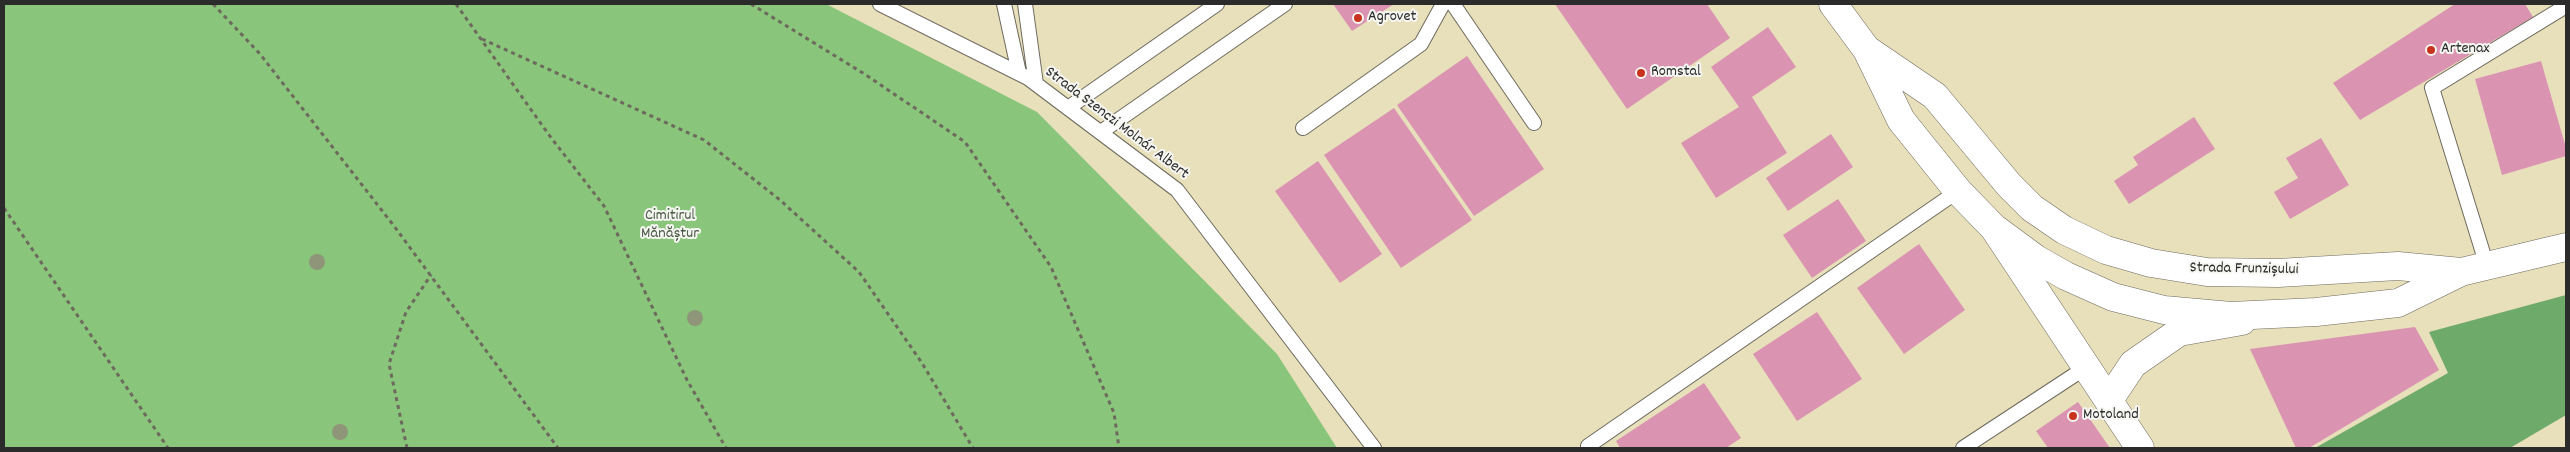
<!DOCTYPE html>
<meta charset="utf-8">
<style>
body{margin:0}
#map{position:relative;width:2570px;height:452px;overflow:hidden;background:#e8dfbb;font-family:Dekko,sans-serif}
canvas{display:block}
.frame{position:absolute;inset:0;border:5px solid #2b2b2b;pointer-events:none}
</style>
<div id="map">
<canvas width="2570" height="452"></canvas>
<div class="frame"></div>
</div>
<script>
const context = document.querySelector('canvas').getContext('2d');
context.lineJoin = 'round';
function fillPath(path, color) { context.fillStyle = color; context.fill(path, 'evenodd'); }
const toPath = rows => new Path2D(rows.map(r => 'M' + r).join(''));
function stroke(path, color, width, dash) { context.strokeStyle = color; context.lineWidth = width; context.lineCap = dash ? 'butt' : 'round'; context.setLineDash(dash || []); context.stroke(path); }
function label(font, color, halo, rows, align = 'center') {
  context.font = font + ' Dekko,sans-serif'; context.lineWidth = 4; context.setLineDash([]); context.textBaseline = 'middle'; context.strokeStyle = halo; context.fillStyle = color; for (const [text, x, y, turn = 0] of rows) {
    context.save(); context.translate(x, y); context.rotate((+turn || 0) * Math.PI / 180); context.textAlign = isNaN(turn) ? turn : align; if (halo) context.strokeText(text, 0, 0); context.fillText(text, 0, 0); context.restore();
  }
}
const green = toPath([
 [4,4,826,4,1037,112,1277,354,1337,448,4,448]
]);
const forest = toPath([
 [2566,295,2566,415,2510,448,2315,448,2448,373,2429,332]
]);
const building = toPath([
 [1333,4,1394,4,1352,31],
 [1555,4,1707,4,1730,38,1627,109],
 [2455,4,2525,4,2533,17,2360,120,2333,83],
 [1768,27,1796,67,1752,97,1787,153,1716,198,1681,143,1739,107,1711,67],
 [1467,56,1544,169,1474,216,1397,105],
 [2541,61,2566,148,2566,156,2502,175,2475,79],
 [1394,108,1472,220,1401,268,1324,155],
 [2194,117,2215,149,2129,204,2114,181,2138,165,2133,157],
 [1831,134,1853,167,1788,211,1766,178],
 [2321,138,2349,185,2290,219,2274,192,2298,178,2286,158],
 [1318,161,1382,254,1340,283,1275,191],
 [1838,199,1866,241,1812,278,1783,235],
 [1919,244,1965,310,1904,354,1857,288],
 [1817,312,1862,379,1797,421,1753,354],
 [2415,327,2439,370,2309,448,2296,448,2250,349],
 [1704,383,1741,438,1726,448,1620,448,1616,441],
 [2078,402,2110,448,2048,448,2036,431]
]);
const path = toPath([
 [213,4,260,54,394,226,558,448],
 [456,4,549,135,604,206,687,380,726,448],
 [751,4,866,75,965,142,1051,267,1114,413,1119,448],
 [482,39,704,140,780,200,859,272,922,363,973,448],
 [4,208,168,448],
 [407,448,389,364,406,312,431,275]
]);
const service = toPath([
 [880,4,1028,78,1177,190,1374,448],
 [1004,4,1019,73],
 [1025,4,1036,84],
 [1453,4,1534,123],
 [1068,108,1217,4],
 [1303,128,1421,44,1443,4],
 [1101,132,1285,4],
 [2487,266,2432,88,2566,6],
 [1589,448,1588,446,1958,191],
 [1963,448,2085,368]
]);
const minor = toPath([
 [1996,231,2140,448],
 [2109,400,2133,364,2179,332,2242,321]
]);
const secondary = toPath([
 [1833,4,1867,50,1901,120,1958,191,1994,228,2036,259,2066,276,2113,297,2164,310,2231,316,2316,312,2398,303,2461,272,2566,247],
 [1869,51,1935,96,2009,185,2032,208,2064,230,2106,250,2151,263,2207,272,2278,273,2398,266,2461,272]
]);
const trees = [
 [317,262],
 [695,318],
 [340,432]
];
const markers = [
 [1358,18,5,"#c8321e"],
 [2431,50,5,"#c8321e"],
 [1641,73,5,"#c8321e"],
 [2073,416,5,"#c8321e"]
];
const poiNames = [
 ["Agrovet",1368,18],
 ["Artenax",2441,50],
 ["Romstal",1651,73],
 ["Motoland",2083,416]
];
const streetNames = [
 ["Strada Szenczi Molnár Albert",1116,124,37],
 ["Strada Frunzișului",2244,270,1]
];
const parkNames = [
 ["Cimitirul",670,217],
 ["Mănăștur",670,235]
];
fillPath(green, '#89c57a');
fillPath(forest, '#6eaa6a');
fillPath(building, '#da93b1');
stroke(service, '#6d6a5d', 16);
stroke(minor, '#6d6a5d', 29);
stroke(secondary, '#6d6a5d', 29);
stroke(path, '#6d6a5d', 3, [4, 4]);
stroke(service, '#fff', 14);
stroke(minor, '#fff', 28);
stroke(secondary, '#fff', 28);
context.fillStyle = '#8f9579';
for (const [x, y] of trees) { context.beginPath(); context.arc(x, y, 8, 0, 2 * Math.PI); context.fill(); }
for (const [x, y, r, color] of markers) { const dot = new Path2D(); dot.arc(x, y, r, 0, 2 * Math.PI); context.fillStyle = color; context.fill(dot); stroke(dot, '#f6f6f2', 2); }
label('16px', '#2b2b2b', '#f6f6f2', poiNames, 'left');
label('16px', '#2b2b2b', '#f6f6f2', streetNames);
label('16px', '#475943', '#f6f6f2', parkNames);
</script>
